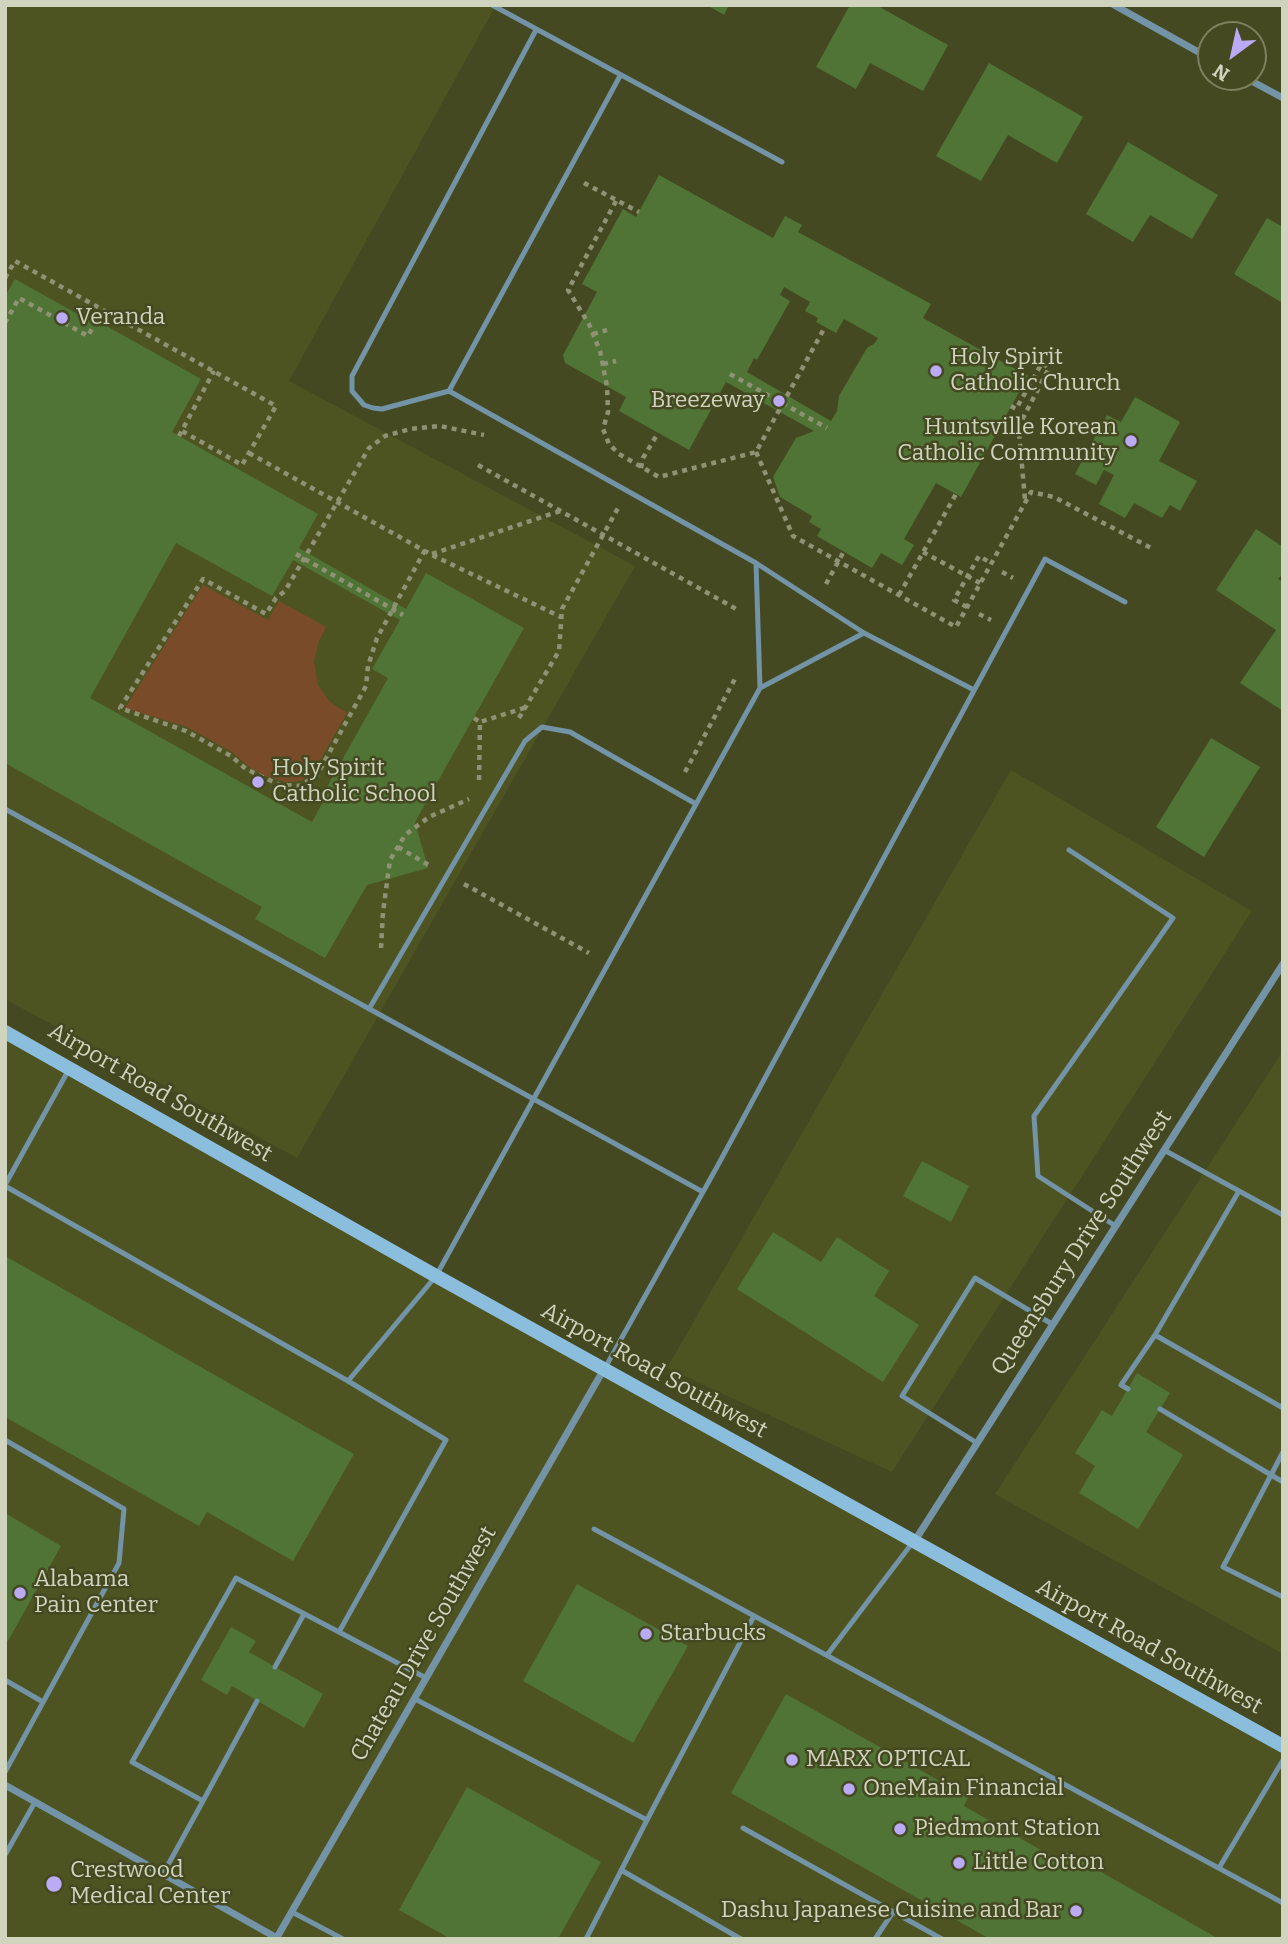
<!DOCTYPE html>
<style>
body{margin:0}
#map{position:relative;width:1288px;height:1944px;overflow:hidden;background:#454921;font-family:Bitter,serif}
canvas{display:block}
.frame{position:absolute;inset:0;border:7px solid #d0d4be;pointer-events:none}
.north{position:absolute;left:1197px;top:21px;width:70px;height:70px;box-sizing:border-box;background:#454921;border:2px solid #7d8160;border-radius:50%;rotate:213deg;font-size:19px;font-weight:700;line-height:28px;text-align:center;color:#d0d4be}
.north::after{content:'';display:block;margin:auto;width:24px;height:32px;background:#bbaaf6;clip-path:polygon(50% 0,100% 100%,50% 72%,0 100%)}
</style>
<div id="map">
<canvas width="1288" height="1944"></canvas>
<div class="frame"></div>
<div class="north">N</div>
</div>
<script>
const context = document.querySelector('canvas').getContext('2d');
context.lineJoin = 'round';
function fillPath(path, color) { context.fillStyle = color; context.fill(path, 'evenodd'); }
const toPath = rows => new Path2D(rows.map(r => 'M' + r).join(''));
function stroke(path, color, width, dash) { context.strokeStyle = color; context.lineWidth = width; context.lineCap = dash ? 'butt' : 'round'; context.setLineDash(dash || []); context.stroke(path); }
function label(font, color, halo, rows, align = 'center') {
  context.font = font + ' Bitter,serif'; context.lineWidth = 5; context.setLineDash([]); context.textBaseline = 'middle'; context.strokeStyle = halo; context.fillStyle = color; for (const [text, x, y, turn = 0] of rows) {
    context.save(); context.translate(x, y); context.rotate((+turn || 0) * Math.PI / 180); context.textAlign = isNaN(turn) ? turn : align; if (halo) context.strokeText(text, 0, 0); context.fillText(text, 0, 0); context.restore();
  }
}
const built = toPath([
 [5,5,496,5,289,381,635,566,297,1158,5,999],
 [1011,770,1252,911,892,1472,667,1368],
 [5,1023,436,1276,1283,1744,1283,1939,5,1939],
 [1283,1051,1283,1654,995,1494]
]);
const green = toPath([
 [203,585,268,620,279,601,326,627,319,641,314,661,318,685,330,702,347,713,314,771,301,781,285,782,263,775,248,766,232,752,187,727,125,708]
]);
const building = toPath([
 [707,5,729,5,724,15],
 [850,5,876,5,948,45,923,91,870,63,856,89,816,67],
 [989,63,1083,117,1057,163,1008,135,981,181,936,156],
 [1128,142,1218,195,1192,239,1150,215,1133,242,1086,214],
 [659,175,773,238,785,216,802,225,798,232,931,304,923,318,1028,376,961,497,936,483,904,539,914,545,902,565,881,553,872,568,817,536,821,529,809,522,812,516,780,497,773,477,796,438,814,431,726,382,689,450,619,411,626,397,565,363,563,355,597,292,582,284,623,209,636,217],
 [784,287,810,302,805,311,818,318,816,322,836,333,844,319,878,338,875,343,867,348,839,396,837,411,831,421,747,372,754,358,757,360,790,301,780,295],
 [1267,218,1283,227,1283,298,1281,302,1234,274],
 [15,279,101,327,103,324,201,379,172,432,318,514,299,548,406,609,426,573,524,628,415,822,428,868,367,885,325,958,255,919,262,907,5,763,5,296],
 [176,543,272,596,293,560,400,620,372,669,388,678,327,787,330,789,312,822,90,698],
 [1135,397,1180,422,1159,461,1197,481,1180,511,1170,505,1162,518,1134,503,1125,518,1099,504,1114,475,1104,470,1096,485,1075,474,1107,415,1121,422],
 [1256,529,1283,547,1283,573,1278,579,1283,582,1283,711,1240,683,1276,630,1216,590],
 [1211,738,1260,767,1204,857,1156,827],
 [922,1161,969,1186,951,1222,903,1196],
 [773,1232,821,1262,837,1237,889,1271,874,1296,919,1325,883,1382,737,1289],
 [5,1256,354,1454,293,1561,207,1512,199,1526,5,1417],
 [1137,1373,1170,1393,1146,1432,1183,1455,1138,1529,1079,1493,1095,1466,1075,1453,1102,1410,1112,1416],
 [5,1513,61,1546,8,1641,5,1640],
 [577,1584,688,1646,633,1743,523,1681],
 [231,1627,256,1641,249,1652,323,1694,304,1728,232,1686,227,1695,201,1680],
 [786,1694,968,1797,964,1806,1060,1861,1066,1852,1219,1939,990,1939,731,1793],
 [467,1787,601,1862,558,1939,451,1939,399,1910]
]);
const path = toPath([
 [584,183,639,212],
 [616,201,568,290,589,324,600,351,607,386,608,412,603,429,609,444,619,454,659,477,756,452,825,327],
 [5,278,15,261,276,406,242,465,182,431],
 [5,323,19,298,88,336,103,309],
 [593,334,607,330],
 [603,364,616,361],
 [730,374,827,428],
 [1011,406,1016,409,1042,363,1049,368,1022,420,1019,432,1025,500],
 [179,436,214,371],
 [756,452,793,536,956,627,1031,492,1054,497,1153,549],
 [249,453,432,555,561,617],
 [478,465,740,611],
 [641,468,643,458,658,433],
 [425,550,377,638,368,666,366,686,317,775,300,786,280,785,246,769,231,756,186,731,120,708,203,579,266,614,276,598,285,591,369,448,385,436,410,429,440,426,484,435],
 [923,552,980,583],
 [296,554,403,615],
 [432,554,560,511],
 [1002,572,1013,578],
 [826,584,844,551],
 [899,595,956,494],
 [967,607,954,600,979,556,991,563],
 [979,614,991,620],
 [474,718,480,722],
 [519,718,559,651,562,609,618,508],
 [685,772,737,675],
 [479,780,480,722,524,708],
 [398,847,432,867],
 [464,884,589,953],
 [381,948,383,912,390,860,405,835,429,817,469,799]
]);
const service = toPath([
 [492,5,782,162],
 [620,76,449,391,756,563,864,633,974,690],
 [449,391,382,409,373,408,364,405,352,391,352,376,536,30],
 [756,563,760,688],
 [5,809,703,1192],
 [1069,850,1173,918,1034,1116,1038,1176,1114,1225],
 [369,1009,525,741,542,727,570,732,696,804],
 [1164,1150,1283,1215],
 [5,1185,68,1071],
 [5,1186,348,1381,436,1276,760,688,864,633],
 [1239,1191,1155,1335,1283,1408],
 [605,1368,718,1165,1045,559,1125,602],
 [1128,1389,1121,1385,1155,1335],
 [1160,1409,1283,1482],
 [5,1440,124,1509,119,1563,5,1772],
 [977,1443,902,1396,975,1278,1052,1324],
 [1283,1452,1223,1567,1283,1597],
 [594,1529,1283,1903],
 [339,1632,426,1678],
 [827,1655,913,1542],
 [275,1667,304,1614],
 [5,1680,43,1702],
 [415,1699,647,1820,754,1616],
 [203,1801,257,1701],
 [743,1828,942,1939],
 [5,1855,35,1802],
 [1219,1868,1283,1760],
 [621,1870,741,1939],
 [163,1874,203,1801,132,1762,236,1578,339,1632,446,1440,348,1381],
 [292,1912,343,1939],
 [586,1939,647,1820],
 [875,1939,893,1912],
 [1282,1939,1283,1937]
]);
const minor = toPath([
 [1114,5,1211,59],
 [1244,77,1283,98],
 [914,1542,1283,964],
 [5,1785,277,1938],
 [276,1939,604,1369]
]);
const secondary = toPath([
 [5,1032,436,1276,1283,1746]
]);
const markers = [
 [62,318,7,"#bbaaf6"],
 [936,371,7,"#bbaaf6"],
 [779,401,7,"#bbaaf6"],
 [1131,441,7,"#bbaaf6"],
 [258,782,7,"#bbaaf6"],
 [20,1593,7,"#bbaaf6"],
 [646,1634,7,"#bbaaf6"],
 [792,1760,7,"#bbaaf6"],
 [849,1789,7,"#bbaaf6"],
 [900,1829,7,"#bbaaf6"],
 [959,1863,7,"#bbaaf6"],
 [54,1884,9,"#bbaaf6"],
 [1076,1911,7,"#bbaaf6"]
];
const poiNames = [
 ["Veranda",76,318],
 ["Holy Spirit",950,358],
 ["Catholic Church",950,384],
 ["Breezeway",765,401,"right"],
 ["Huntsville Korean",1117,428,"right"],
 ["Catholic Community",1117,454,"right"],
 ["Holy Spirit",272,769],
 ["Catholic School",272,795],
 ["Alabama",34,1580],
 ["Pain Center",34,1606],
 ["Starbucks",660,1634],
 ["MARX OPTICAL",806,1760],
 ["OneMain Financial",863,1789],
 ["Piedmont Station",914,1829],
 ["Little Cotton",973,1863],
 ["Crestwood",70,1871],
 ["Medical Center",70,1897],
 ["Dashu Japanese Cuisine and Bar",1062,1911,"right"]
];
const streetNames = [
 ["Airport Road Southwest",160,1093,30],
 ["Queensbury Drive Southwest",1082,1243,-57],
 ["Airport Road Southwest",654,1371,29],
 ["Chateau Drive Southwest",424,1644,-60],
 ["Airport Road Southwest",1149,1647,29]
];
fillPath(built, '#4e5322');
fillPath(green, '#7a4b29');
fillPath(building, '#4f7435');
stroke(path, '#8f9374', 4.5, [5, 5]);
stroke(service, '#7393a6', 5);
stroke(minor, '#7393a6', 7);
stroke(secondary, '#8bbedc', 14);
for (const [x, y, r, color] of markers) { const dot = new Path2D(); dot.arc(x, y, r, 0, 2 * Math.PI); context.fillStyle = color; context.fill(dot); stroke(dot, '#454921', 2.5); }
label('23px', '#d0d4be', '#454921', poiNames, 'left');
label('23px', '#d0d4be', '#454921', streetNames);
</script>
